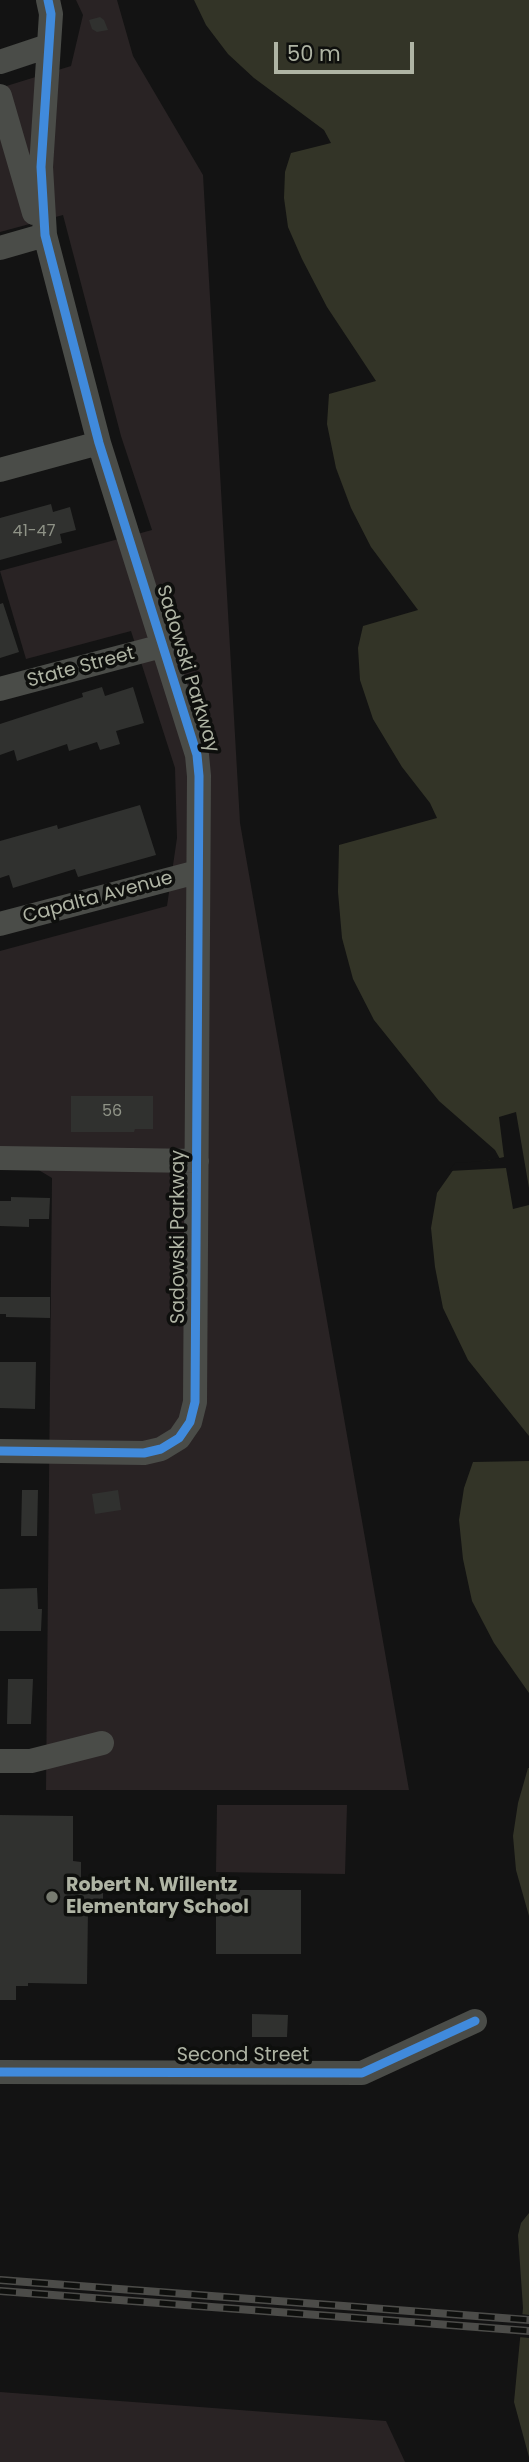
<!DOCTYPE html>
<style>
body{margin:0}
#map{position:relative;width:529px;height:2462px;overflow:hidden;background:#131313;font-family:Poppins,sans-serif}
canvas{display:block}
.scale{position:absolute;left:274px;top:42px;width:140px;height:32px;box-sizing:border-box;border:4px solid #afb4a4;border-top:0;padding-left:9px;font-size:21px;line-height:24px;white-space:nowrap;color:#afb4a4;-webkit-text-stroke:5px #0e0f0d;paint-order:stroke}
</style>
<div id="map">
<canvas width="529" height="2462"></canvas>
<div class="scale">50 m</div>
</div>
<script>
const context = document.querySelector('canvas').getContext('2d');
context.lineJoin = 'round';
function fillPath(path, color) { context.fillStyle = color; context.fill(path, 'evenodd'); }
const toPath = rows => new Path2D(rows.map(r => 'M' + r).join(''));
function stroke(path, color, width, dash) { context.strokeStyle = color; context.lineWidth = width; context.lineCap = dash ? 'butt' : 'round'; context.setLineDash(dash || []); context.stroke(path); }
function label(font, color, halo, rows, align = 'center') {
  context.font = font + ' Poppins,sans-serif'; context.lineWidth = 7; context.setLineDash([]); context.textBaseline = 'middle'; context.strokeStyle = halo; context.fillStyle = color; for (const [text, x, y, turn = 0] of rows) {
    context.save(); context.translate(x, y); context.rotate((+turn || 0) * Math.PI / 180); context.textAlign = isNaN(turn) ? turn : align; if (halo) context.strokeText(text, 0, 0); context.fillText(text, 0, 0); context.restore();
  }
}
const green = toPath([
 [76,0,117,0,133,56,203,175,240,823,409,1790,46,1790,52,1178,0,1147,0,951,167,906,177,838,175,768,131,631,26,659,0,571,152,530,121,436,63,215,0,232,0,88,71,66,83,15],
 [217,1805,347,1805,345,1874,216,1872],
 [0,2392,386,2421,405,2462,0,2462]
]);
const water = toPath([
 [194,0,529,0,529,1436,468,1360,443,1308,435,1267,431,1228,437,1193,456,1166,500,1159,495,1150,439,1101,374,1020,353,979,342,938,338,892,339,845,437,818,430,803,402,767,373,719,360,680,358,648,363,626,418,610,371,547,351,508,336,468,327,424,329,394,376,381,327,307,302,259,288,227,284,198,285,172,291,153,331,143,324,130,254,78,228,54,206,25],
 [529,1461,529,1693,494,1643,472,1601,463,1559,459,1520,464,1488,473,1462],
 [528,1768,529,1768,529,1916,516,1870,513,1836,518,1803],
 [529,2213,529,2457,514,2402,523,2308,518,2235,521,2223]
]);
const pier = toPath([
 [516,1112,529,1188,529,1205,513,1209,506,1168,449,1171,455,1163,487,1161,504,1157,499,1117],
 [521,2314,529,2315,529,2338,519,2337]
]);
const building = toPath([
 [100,17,104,20,108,30,97,32,92,29,89,20],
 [51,504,53,512,70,507,76,530,60,534,62,543,0,560,0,518],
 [3,603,19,652,0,658,0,604],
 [102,687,105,696,133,687,144,723,116,731,120,744,100,750,97,742,69,751,67,744,17,761,14,750,0,755,0,724,83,697,82,693],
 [140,805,156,855,78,877,75,869,13,888,9,875,0,878,0,841,57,825,58,829],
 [71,1096,153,1096,153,1129,135,1129,134,1132,71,1132],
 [11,1197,50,1198,49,1219,29,1219,29,1227,0,1226,0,1201,11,1201],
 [0,1297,50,1297,50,1318,6,1317,6,1314,0,1314],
 [0,1362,36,1362,35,1409,0,1408],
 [22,1490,38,1490,37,1536,21,1536],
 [118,1490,121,1510,95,1514,92,1494],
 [37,1588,38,1609,42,1609,41,1631,0,1631,0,1589],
 [8,1679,33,1679,31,1724,7,1724],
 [0,1815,73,1816,73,1861,81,1862,81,1884,103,1885,103,1909,88,1909,87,1984,28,1983,28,1986,16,1986,16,2000,0,2000],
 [216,1890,301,1890,301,1954,216,1954],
 [252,2014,288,2015,287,2037,252,2037]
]);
const minor = toPath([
 [0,62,48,46],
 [0,96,34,213],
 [0,248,45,235],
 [0,470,99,443],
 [0,689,162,646],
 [0,924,197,872],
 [0,1158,197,1161],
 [0,1451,144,1453,161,1449,179,1438,190,1422,195,1402,199,776,197,755,99,443,45,235,41,167,51,14,48,0],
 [0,1761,31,1761,102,1743],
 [0,2072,362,2073,475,2021]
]);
const rail = toPath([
 [0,2280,529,2320],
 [0,2291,529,2331]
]);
const cycleway = toPath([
 [0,1451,144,1453,161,1449,179,1438,190,1422,195,1402,199,776,197,755,99,443,45,235,41,167,51,14,48,0],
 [0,2072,362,2073,475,2021]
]);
const markers = [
 [52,1897,7,"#787c71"]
];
const numberNames = [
 ["41-47",34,532],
 ["56",112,1112]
];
const streetNames = [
 ["State Street",81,668,-15],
 ["Sadowski Parkway",187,669,73],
 ["Capalta Avenue",98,898,-15],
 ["Sadowski Parkway",179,1237,-90],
 ["Second Street",243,2056]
];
const poiNames = [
 ["Robert N. Willentz",66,1886],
 ["Elementary School",66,1908]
];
fillPath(green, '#292324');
fillPath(water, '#333427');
fillPath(pier, '#131313');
fillPath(building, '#30312f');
stroke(minor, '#4a4c48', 24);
stroke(rail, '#4c4c49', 8);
stroke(rail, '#0e0f0d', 5, [16]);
stroke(cycleway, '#408adc', 9);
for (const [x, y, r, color] of markers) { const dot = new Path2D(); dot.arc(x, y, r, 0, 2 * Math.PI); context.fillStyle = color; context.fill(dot); stroke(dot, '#0e0f0d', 2.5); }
label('16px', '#8f9387', null, numberNames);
label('19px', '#afb4a4', '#0e0f0d', streetNames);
label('bold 19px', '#afb4a4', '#0e0f0d', poiNames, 'left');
</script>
